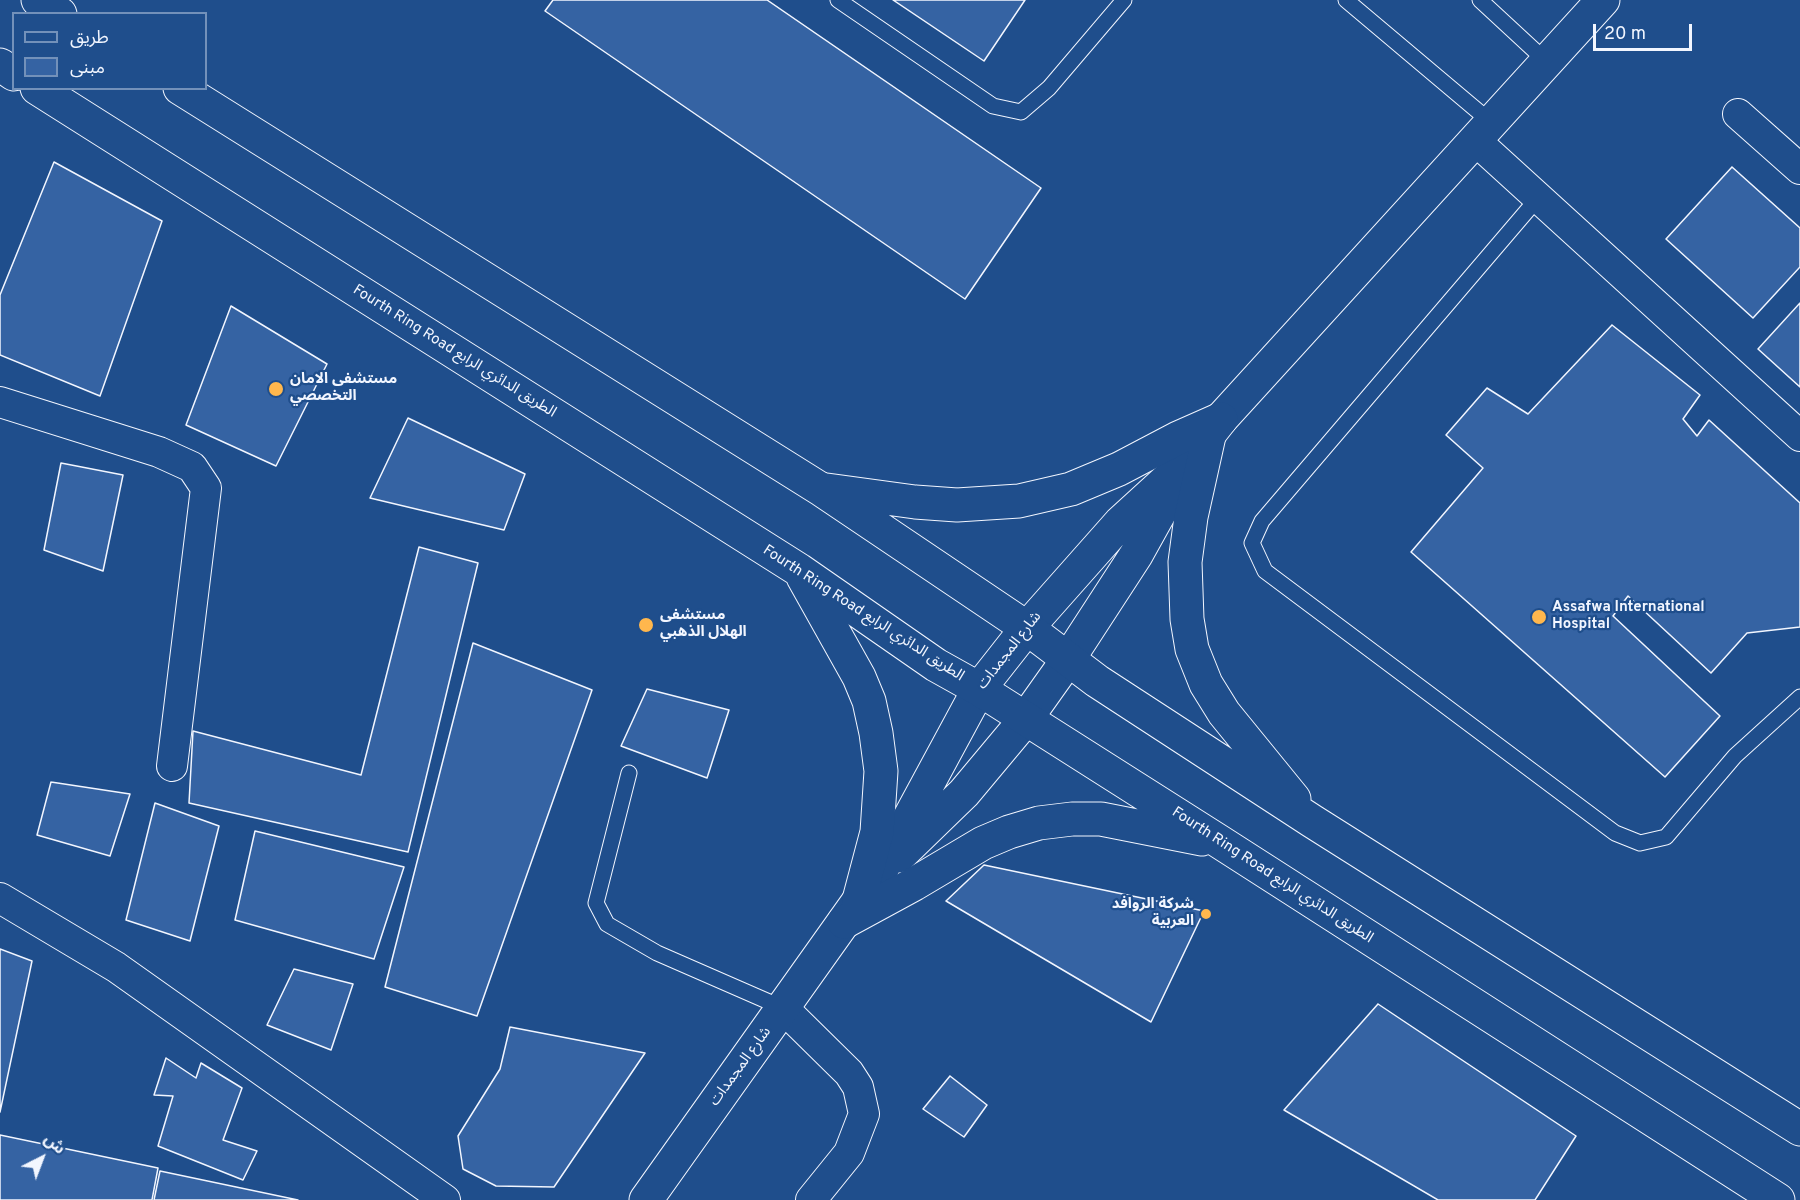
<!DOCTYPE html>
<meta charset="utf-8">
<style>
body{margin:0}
#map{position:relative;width:1800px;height:1200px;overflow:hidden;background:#1f4e8c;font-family:Overpass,"Noto Sans Arabic",sans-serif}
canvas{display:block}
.legend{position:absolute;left:12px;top:12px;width:195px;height:78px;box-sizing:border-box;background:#1f4e8c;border:2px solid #7391ba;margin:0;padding:8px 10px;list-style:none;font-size:18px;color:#f2f6ff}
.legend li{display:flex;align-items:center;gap:12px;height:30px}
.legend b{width:30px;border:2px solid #7391ba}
.north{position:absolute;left:12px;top:1128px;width:60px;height:60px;-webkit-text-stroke:4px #1f4e8c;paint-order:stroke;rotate:42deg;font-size:16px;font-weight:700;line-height:24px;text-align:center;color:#f2f6ff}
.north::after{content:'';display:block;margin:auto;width:21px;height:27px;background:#f2f6ff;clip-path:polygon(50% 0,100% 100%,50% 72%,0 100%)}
.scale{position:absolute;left:1593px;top:24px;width:99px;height:27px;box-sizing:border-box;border:3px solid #f2f6ff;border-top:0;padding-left:8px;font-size:18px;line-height:21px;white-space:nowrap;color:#f2f6ff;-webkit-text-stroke:4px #1f4e8c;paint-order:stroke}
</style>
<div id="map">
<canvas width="1800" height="1200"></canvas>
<ul class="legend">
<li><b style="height:8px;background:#1f4e8c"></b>طريق</li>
<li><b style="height:16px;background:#3563a3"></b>مبنى</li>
</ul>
<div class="north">ش</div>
<div class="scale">20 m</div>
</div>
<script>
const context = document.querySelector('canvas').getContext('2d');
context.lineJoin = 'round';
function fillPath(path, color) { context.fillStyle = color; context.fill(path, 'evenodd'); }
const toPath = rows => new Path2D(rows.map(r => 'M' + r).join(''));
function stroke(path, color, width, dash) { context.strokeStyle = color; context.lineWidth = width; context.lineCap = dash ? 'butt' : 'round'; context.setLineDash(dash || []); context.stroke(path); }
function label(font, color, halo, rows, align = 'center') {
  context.font = font + ' Overpass,"Noto Sans Arabic",sans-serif'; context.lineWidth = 4.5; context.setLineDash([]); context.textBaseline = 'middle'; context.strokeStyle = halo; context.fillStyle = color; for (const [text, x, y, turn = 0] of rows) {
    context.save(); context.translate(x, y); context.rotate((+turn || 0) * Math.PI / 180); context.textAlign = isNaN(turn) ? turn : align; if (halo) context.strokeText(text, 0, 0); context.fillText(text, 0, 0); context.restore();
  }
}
const building = toPath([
 [553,0,767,0,1041,188,965,299,545,11,553,0],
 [893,0,1025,0,984,61,893,0],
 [54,162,162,221,100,396,0,355,0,295,54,162],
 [1732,167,1800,228,1800,267,1753,318,1666,239,1732,167],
 [1800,303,1800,387,1758,349,1800,303],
 [231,306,327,364,276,466,186,425,231,306],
 [1612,325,1700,395,1683,419,1697,436,1709,420,1800,503,1800,627,1747,633,1711,673,1628,596,1613,616,1720,716,1665,777,1411,552,1483,468,1446,435,1487,388,1528,414,1612,325],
 [408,418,525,474,504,530,370,498,408,418],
 [61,463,123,475,103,571,44,550,61,463],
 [419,547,478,563,408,852,189,803,193,731,361,775,419,547],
 [473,643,592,690,477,1016,385,987,473,643],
 [647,689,729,710,707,778,621,746,647,689],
 [51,782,130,794,110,856,37,835,51,782],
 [155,803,219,826,190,941,126,920,155,803],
 [255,831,404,867,374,959,235,920,255,831],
 [984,865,1204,911,1151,1022,946,901,984,865],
 [0,949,32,961,0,1112,0,949],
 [294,969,353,984,331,1050,267,1025,294,969],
 [1378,1004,1576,1136,1535,1200,1438,1200,1284,1110,1378,1004],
 [510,1027,645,1053,554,1187,496,1186,463,1169,458,1136,500,1069,510,1027],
 [166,1058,196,1078,201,1063,242,1088,223,1140,257,1151,243,1180,158,1146,173,1096,154,1095,166,1058],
 [950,1076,987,1105,964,1137,923,1109,950,1076],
 [0,1135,158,1168,152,1200,0,1200,0,1135],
 [160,1171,298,1200,154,1200,160,1171]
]);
const service = toPath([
 [838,0,993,106,1021,112,1049,88,1124,0],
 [1346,0,1492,123],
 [1480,0,1547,62],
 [1538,198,1262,521,1252,543,1265,571,1615,833,1640,843,1666,837,1735,756,1800,697],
 [629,773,596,903,607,924,657,953,783,1008]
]);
const minor = toPath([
 [1738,114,1800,169],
 [1476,141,1800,436],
 [0,402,159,452,192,467,206,488,172,766],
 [0,898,116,967,445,1200],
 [783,1008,849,1073,858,1087,864,1114,849,1153,811,1200]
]);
const secondary = toPath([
 [899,856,964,793,1025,720,1069,658,1136,555,1176,483],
 [878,876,979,689,1027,628,1120,523,1189,460,1221,419,1603,0],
 [646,1200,860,899]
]);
const primary = toPath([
 [38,0,60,14],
 [0,65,14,74],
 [37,88,799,570,936,665,979,689,1220,842,1778,1200],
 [180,88,822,490,1027,628,1097,681,1312,821,1800,1129],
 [1209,436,1191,517,1185,562,1187,619,1192,649,1206,684,1224,713,1294,799],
 [827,490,915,502,957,505,1019,501,1071,489,1119,469,1178,438,1221,419],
 [803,577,859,677,869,701,876,733,881,771,877,832,859,900],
 [844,922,914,884,983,843,1009,832,1039,823,1072,819,1101,819,1202,839]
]);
const markers = [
 [276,389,8,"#ffb74d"],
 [1539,617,8,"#ffb74d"],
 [646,625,8,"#ffb74d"],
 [1206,914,6,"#ffb74d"]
];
const streetNames = [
 ["Fourth Ring Road الطريق الدائري الرابع",454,352,32],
 ["Fourth Ring Road الطريق الدائري الرابع",863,614,33],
 ["شارع المجمدات",1010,651,-52],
 ["Fourth Ring Road الطريق الدائري الرابع",1272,876,33],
 ["شارع المجمدات",741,1067,-54]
];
const poiNames = [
 ["مستشفى الامان",290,380],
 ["التخصصي",290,397],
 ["Assafwa International",1552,608],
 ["Hospital",1552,625],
 ["مستشفى",660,616],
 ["الهلال الذهبي",660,633],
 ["شركة الروافد",1194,905,"right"],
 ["العربية",1194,922,"right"]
];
fillPath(building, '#3563a3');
stroke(building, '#f2f6ff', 1.5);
stroke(service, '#f2f6ff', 17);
stroke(minor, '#f2f6ff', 32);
stroke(secondary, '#f2f6ff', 35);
stroke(primary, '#f2f6ff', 35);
stroke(service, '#1f4e8c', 15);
stroke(minor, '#1f4e8c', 30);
stroke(secondary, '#1f4e8c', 33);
stroke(primary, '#1f4e8c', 33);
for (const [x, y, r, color] of markers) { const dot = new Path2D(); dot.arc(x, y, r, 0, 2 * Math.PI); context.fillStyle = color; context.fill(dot); stroke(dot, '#1f4e8c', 2); }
label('15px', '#f2f6ff', '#1f4e8c', streetNames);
label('bold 15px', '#f2f6ff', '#1f4e8c', poiNames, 'left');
</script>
